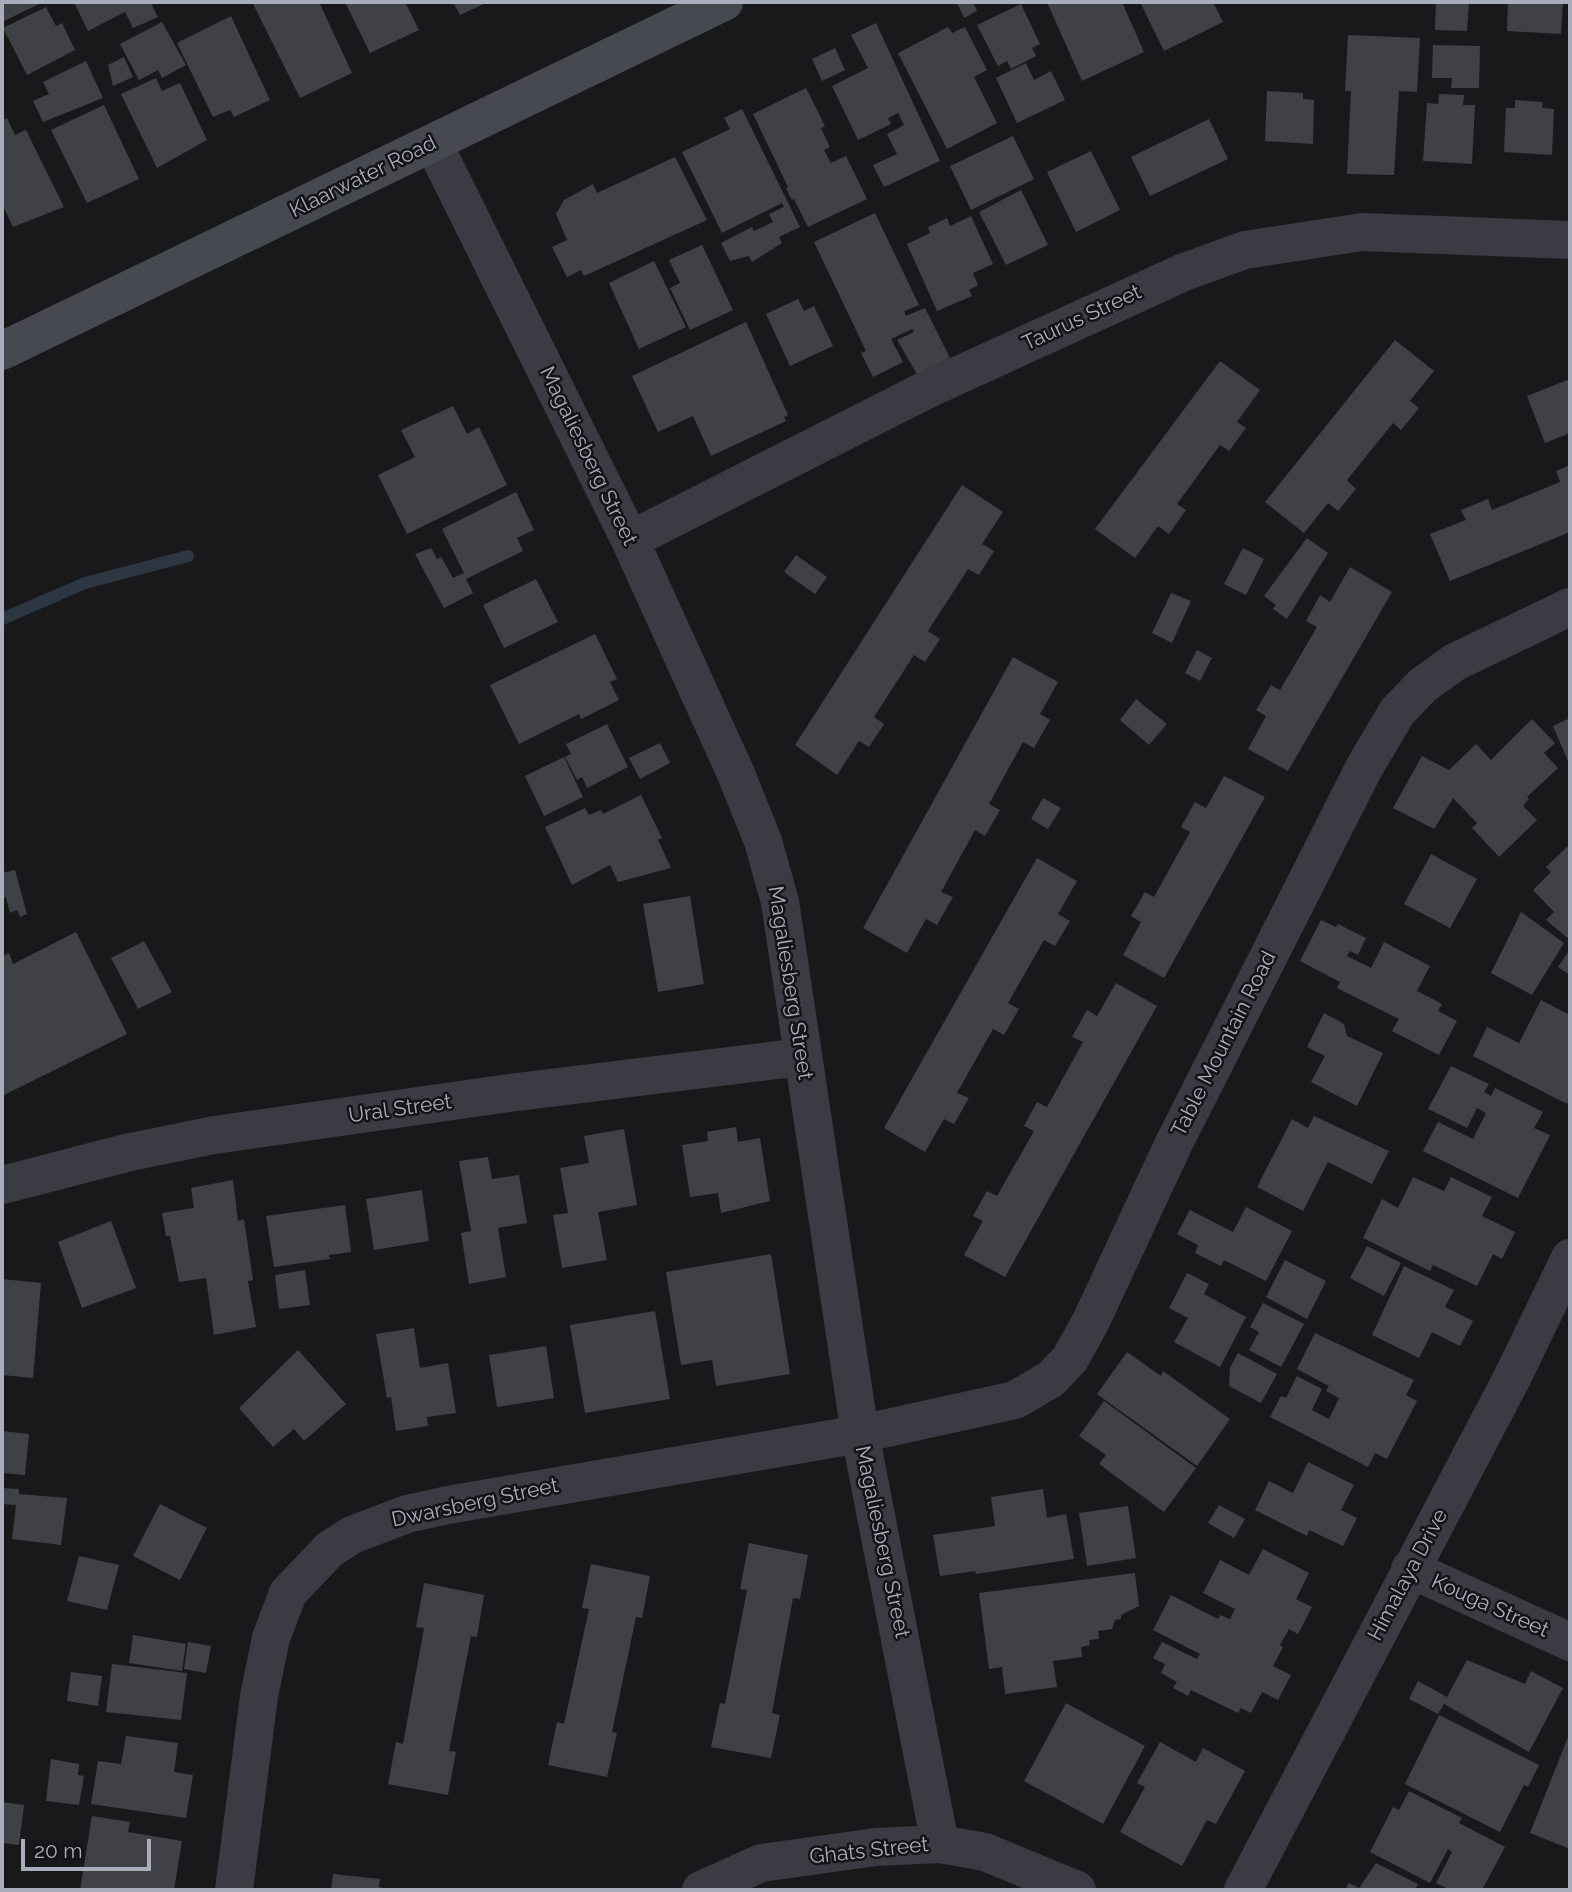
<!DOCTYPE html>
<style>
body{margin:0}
#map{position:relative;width:1572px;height:1892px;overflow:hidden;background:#19191c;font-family:Raleway,sans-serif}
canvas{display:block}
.frame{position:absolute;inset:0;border:4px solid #aaaebc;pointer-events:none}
.scale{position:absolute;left:21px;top:1839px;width:130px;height:32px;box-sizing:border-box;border:4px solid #aaaebc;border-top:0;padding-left:9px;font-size:21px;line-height:24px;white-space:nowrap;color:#aaaebc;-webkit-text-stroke:5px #141417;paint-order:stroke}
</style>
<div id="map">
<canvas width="1572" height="1892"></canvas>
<div class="frame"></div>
<div class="scale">20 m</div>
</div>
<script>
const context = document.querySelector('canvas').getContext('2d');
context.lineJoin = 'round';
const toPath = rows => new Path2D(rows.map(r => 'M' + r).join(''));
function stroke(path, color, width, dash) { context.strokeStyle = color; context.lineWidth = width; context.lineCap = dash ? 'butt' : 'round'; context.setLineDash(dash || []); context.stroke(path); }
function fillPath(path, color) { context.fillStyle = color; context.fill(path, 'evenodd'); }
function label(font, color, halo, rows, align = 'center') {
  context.font = font + ' Raleway,sans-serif'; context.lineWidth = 5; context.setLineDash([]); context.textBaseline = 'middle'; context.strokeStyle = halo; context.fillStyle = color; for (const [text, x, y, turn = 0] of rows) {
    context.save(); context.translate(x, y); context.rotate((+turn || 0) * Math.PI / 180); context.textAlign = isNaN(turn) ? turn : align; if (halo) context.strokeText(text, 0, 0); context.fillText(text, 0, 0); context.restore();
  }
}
const stream = toPath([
 [2,619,85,583,188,556]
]);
const building = toPath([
 [2,2,43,2,2,22],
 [74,2,150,2,158,17,133,28,125,12,88,31],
 [252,2,319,2,352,73,300,98],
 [345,2,405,2,419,30,370,53],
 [453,2,488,2,460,15],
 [960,2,973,2,977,11,964,18,957,3],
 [1047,2,1122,2,1144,52,1082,81],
 [1140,2,1213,2,1223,22,1164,51],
 [1436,2,1469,2,1467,31,1435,30],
 [1508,2,1563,2,1561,34,1507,31],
 [1021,4,1040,44,1032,48,1036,56,1011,69,1007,61,998,66,977,25],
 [46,7,56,26,62,23,75,50,27,75,3,28],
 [231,16,270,100,234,117,230,110,213,117,177,43],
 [162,22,186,65,162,78,158,70,139,80,120,44],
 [876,23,940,161,884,187,873,165,897,154,887,134,904,125,898,113,888,118,891,124,858,140,832,86,868,68,851,35],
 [948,27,952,33,965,27,987,70,974,77,997,123,947,149,898,53],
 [1348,35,1420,38,1417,92,1399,91,1394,175,1347,174,1351,91,1345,91],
 [1433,45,1480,46,1479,88,1451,88,1452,78,1432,78],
 [835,48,845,70,822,81,812,59],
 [124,57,133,77,113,86,108,65],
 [86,61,103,98,43,122,33,101,49,94,43,82],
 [1026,63,1034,80,1051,71,1065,100,1017,123,996,78],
 [156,78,162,91,180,83,207,140,157,168,121,94],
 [806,88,825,126,821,128,830,147,824,150,831,163,846,156,867,199,808,227,794,199,792,200,786,188,788,187,753,114],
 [1267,91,1303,93,1303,99,1314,100,1313,144,1265,141],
 [1439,94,1464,95,1463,105,1475,105,1472,164,1423,161,1427,103,1438,104],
 [1515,100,1543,102,1542,108,1554,109,1552,155,1504,152,1506,108,1515,108],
 [104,105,139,179,87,203,51,130],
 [742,109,800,227,779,237,782,243,752,262,749,256,730,261,721,243,752,227,754,231,773,222,769,214,784,207,782,203,722,233,682,152,730,129,724,118],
 [7,118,15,135,26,130,64,207,13,227,2,204,2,121],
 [1209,119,1228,159,1150,196,1131,157],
 [1013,136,1034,179,971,210,950,166],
 [1091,151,1120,210,1076,232,1047,172],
 [675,157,707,220,584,276,581,270,567,277,552,247,567,240,556,214,564,200,593,184,597,193],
 [1021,190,1048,245,1006,265,979,212],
 [875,213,919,305,904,311,906,316,925,308,950,358,917,374,897,340,914,332,912,329,891,339,903,362,873,377,861,353,866,351,814,242],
 [971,216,993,264,973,273,978,285,969,290,972,296,937,311,907,244,930,233,928,227,947,218,950,226],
 [702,245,733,310,690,330,670,288,680,283,669,260],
 [654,261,686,327,639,349,609,283],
 [798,299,804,311,814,306,833,346,790,366,766,314],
 [746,322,788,415,784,417,786,421,711,456,693,416,658,432,632,376],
 [1395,340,1434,371,1410,401,1419,408,1401,430,1393,423,1347,480,1356,489,1338,511,1328,503,1304,533,1265,502],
 [1220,361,1260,390,1237,422,1246,428,1229,451,1220,445,1177,504,1186,510,1169,534,1158,526,1135,558,1095,529],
 [1570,379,1570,433,1545,443,1527,396],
 [453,406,467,434,479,427,507,485,407,534,378,475,415,457,401,430],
 [1570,465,1570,532,1450,581,1430,534,1466,520,1461,510,1488,499,1492,510,1560,482,1556,471],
 [962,485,1003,512,982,544,994,551,979,575,968,569,928,631,940,639,925,662,914,655,874,717,884,724,869,747,859,741,837,775,795,745],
 [516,492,534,530,517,538,523,551,466,579,473,593,444,608,415,554,431,548,437,559,441,557,453,578,464,573,442,529],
 [1307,538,1328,553,1287,619,1273,609,1276,605,1264,596],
 [1243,548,1264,559,1246,595,1224,584],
 [796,555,827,577,815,594,784,572],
 [1350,567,1392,592,1288,771,1248,749,1266,716,1256,710,1271,685,1280,690,1317,627,1306,621,1320,595,1330,602],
 [536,579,558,622,504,648,483,605],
 [1171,593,1191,601,1172,643,1152,633],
 [595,634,617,679,610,682,619,700,581,719,579,714,519,744,490,685],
 [1197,650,1212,658,1200,681,1185,673],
 [1013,657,1058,682,1040,714,1050,720,1034,748,1023,742,989,804,1000,810,985,836,975,830,941,892,953,897,937,925,926,919,907,953,863,928],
 [1136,699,1167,724,1149,745,1120,720],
 [1570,718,1570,766,1553,726],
 [1532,719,1555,743,1544,753,1558,768,1527,797,1529,799,1523,806,1537,820,1499,857,1472,828,1477,823,1453,798,1434,829,1393,808,1422,756,1449,770,1476,744,1491,760],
 [607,724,628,767,587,788,582,777,577,780,565,757,571,754,566,744],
 [660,743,670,763,640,779,629,758],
 [564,757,583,797,544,816,525,776],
 [1224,776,1265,797,1164,978,1123,955,1141,922,1131,916,1145,892,1154,897,1190,832,1181,827,1195,802,1206,808],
 [641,795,662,838,658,840,671,868,618,882,610,865,572,885,545,827,585,808,589,815,601,810,603,814],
 [1043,798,1061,808,1048,829,1031,819],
 [1568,846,1570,848,1570,940,1546,920,1554,912,1533,890,1551,872,1546,867],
 [1431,854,1477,879,1450,928,1404,904],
 [1037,858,1077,881,1058,914,1070,921,1055,946,1044,940,1008,1003,1019,1009,1004,1035,993,1029,957,1093,969,1098,954,1124,944,1119,925,1152,884,1128],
 [15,870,27,914,20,917,17,910,10,913,6,897,2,898,2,873],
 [690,896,704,984,658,992,643,904],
 [1521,912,1564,943,1532,995,1491,973],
 [1321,920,1336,927,1338,924,1366,938,1358,955,1350,951,1347,956,1371,968,1384,942,1430,966,1417,991,1442,1004,1438,1011,1457,1021,1439,1055,1392,1031,1399,1019,1337,988,1340,982,1300,961],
 [76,932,127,1034,2,1096,2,957,9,953,13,964],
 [144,941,172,992,138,1009,111,958],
 [1570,949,1570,975,1558,967],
 [1116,983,1157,1006,1005,1277,964,1255,983,1221,973,1216,987,1191,997,1196,1034,1131,1024,1126,1037,1102,1047,1107,1083,1042,1072,1037,1087,1010,1097,1016],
 [1541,1000,1570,1015,1570,1097,1567,1104,1473,1056,1487,1027,1519,1043],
 [1324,1013,1344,1024,1347,1036,1383,1053,1357,1106,1311,1082,1325,1056,1307,1047],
 [1451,1066,1489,1084,1484,1092,1491,1096,1495,1088,1543,1112,1534,1128,1550,1135,1518,1198,1423,1151,1438,1122,1473,1139,1486,1113,1477,1108,1467,1128,1428,1109],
 [1314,1116,1389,1151,1372,1184,1328,1162,1303,1211,1257,1187,1292,1119,1308,1128],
 [736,1127,738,1142,760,1138,770,1201,721,1213,718,1193,690,1197,682,1145,708,1141,707,1132],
 [624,1129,637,1205,598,1212,607,1260,562,1268,553,1215,568,1213,560,1168,589,1163,584,1136],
 [488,1157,492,1179,519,1175,527,1223,498,1228,506,1277,469,1284,461,1233,471,1231,459,1161],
 [1413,1177,1444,1191,1451,1177,1492,1197,1482,1216,1515,1232,1502,1259,1493,1254,1477,1286,1433,1265,1430,1271,1363,1238,1382,1199,1398,1208],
 [233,1180,238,1221,244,1219,253,1280,248,1281,256,1327,214,1335,206,1278,179,1282,170,1236,166,1236,162,1213,194,1208,191,1188],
 [422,1190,429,1241,374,1250,366,1199],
 [345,1205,351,1252,329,1255,330,1259,274,1267,266,1216],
 [1246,1207,1292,1231,1266,1281,1224,1260,1221,1266,1195,1253,1198,1245,1177,1234,1190,1210,1233,1232],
 [111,1221,136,1288,82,1308,58,1242],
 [1367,1246,1401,1263,1384,1296,1350,1278],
 [771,1254,790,1374,716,1386,712,1360,681,1365,666,1272],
 [1285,1260,1326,1281,1307,1319,1266,1297],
 [1404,1266,1454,1290,1445,1307,1473,1321,1460,1346,1432,1332,1419,1358,1372,1335],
 [305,1270,310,1305,279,1309,275,1275],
 [1187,1273,1209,1284,1204,1294,1246,1317,1220,1367,1174,1342,1188,1318,1169,1308],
 [2,1279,41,1283,33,1378,2,1375],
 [1263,1303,1304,1324,1281,1367,1249,1350,1259,1332,1250,1327],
 [655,1311,670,1399,585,1413,570,1325],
 [414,1328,420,1368,448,1363,456,1413,427,1417,428,1426,396,1431,391,1397,387,1398,376,1334],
 [1315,1333,1414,1380,1406,1395,1417,1401,1387,1459,1375,1453,1368,1467,1270,1417,1281,1396,1286,1398,1297,1376,1322,1389,1312,1410,1329,1419,1339,1398,1326,1391,1329,1386,1297,1369],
 [546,1346,554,1398,497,1407,489,1355],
 [298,1350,346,1404,304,1441,294,1429,273,1447,239,1408],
 [1127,1352,1161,1376,1163,1371,1230,1419,1197,1466,1097,1394],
 [1238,1353,1277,1374,1261,1403,1229,1386,1230,1368],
 [1104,1401,1196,1468,1164,1512,1099,1464,1106,1455,1079,1436],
 [2,1431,29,1434,25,1475,2,1473],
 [1308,1462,1354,1485,1341,1510,1357,1518,1343,1546,1309,1530,1307,1536,1255,1510,1269,1481,1293,1493],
 [2,1488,19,1489,19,1494,67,1498,61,1545,12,1539,16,1505,2,1504],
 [1043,1489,1047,1518,1066,1514,1074,1559,976,1574,975,1571,940,1576,933,1535,995,1526,991,1497],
 [160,1504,207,1528,180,1580,133,1556],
 [1219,1505,1245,1519,1234,1538,1208,1523],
 [1128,1506,1136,1558,1087,1566,1079,1513],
 [749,1543,808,1555,800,1599,793,1598,772,1713,780,1715,771,1758,711,1747,720,1703,725,1704,747,1590,740,1589],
 [1263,1549,1309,1573,1296,1599,1312,1607,1298,1634,1289,1629,1280,1645,1283,1647,1273,1666,1291,1675,1278,1700,1262,1692,1251,1713,1241,1708,1238,1713,1191,1690,1188,1696,1173,1688,1177,1682,1161,1673,1165,1664,1153,1658,1162,1642,1197,1659,1200,1654,1153,1630,1171,1595,1218,1619,1220,1615,1230,1619,1235,1609,1203,1593,1220,1560,1249,1575],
 [79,1556,119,1565,107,1610,67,1601],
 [591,1564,650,1576,642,1618,636,1617,612,1732,617,1733,607,1777,548,1765,557,1722,564,1724,589,1609,582,1608],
 [1135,1573,1139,1606,1121,1615,1121,1619,1115,1620,1112,1629,1098,1631,1099,1639,1089,1640,1090,1645,1081,1647,1082,1657,1053,1661,1057,1687,1005,1694,1002,1667,989,1669,979,1593],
 [424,1583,484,1595,477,1637,471,1636,449,1751,456,1752,448,1795,388,1784,396,1742,403,1744,424,1628,416,1627],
 [133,1635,186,1644,182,1671,129,1663],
 [188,1642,211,1646,206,1673,184,1669],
 [1467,1660,1525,1684,1531,1671,1563,1688,1529,1752,1444,1704,1438,1714,1409,1699,1418,1681,1447,1697],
 [112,1664,187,1673,181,1720,106,1712],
 [71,1672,102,1676,98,1706,67,1701],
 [1066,1703,1145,1746,1103,1824,1024,1781],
 [1439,1715,1539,1765,1528,1787,1524,1785,1500,1832,1405,1784],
 [1570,1732,1570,1849,1530,1833],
 [126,1736,178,1743,174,1772,193,1775,186,1818,91,1804,98,1761,121,1764],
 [1160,1742,1196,1762,1203,1748,1245,1771,1216,1824,1207,1820,1182,1866,1120,1832,1145,1787,1137,1783],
 [51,1759,79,1764,78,1775,84,1776,79,1805,46,1801],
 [1409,1791,1462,1818,1459,1823,1505,1847,1482,1890,1450,1890,1436,1883,1452,1852,1448,1849,1430,1883,1370,1852,1393,1807,1399,1810],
 [2,1802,24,1805,19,1845,2,1843],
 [92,1816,130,1822,128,1832,182,1841,174,1890,80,1890],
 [1376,1863,1418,1884,1415,1890,1345,1890,1349,1883,1359,1888],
 [333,1874,380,1879,379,1887,391,1890,331,1890]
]);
const street = toPath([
 [433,143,630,540,736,774,763,841,780,902,860,1434,940,1844],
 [630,540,926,390,1184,272,1245,250,1362,232,1570,240],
 [2,1185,126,1153,214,1135,509,1093,802,1057],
 [1410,1569,1570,1642],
 [234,1890,259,1696,271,1638,288,1593,330,1549,352,1535,407,1514,448,1505,860,1434,1015,1400,1051,1379,1070,1359,1091,1321,1173,1145,1364,768,1397,712,1423,685,1455,662,1570,607],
 [701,1890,761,1863,876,1847,940,1844,985,1852,1077,1890],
 [1243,1890,1513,1376,1570,1258]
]);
const secondary = toPath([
 [2,351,724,2]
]);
const streetNames = [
 ["Klaarwater Road",363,177,-26],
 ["Taurus Street",1082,318,-25],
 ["Magaliesberg Street",588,456,64],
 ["Magaliesberg Street",790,983,81],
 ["Table Mountain Road",1224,1044,-63],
 ["Ural Street",400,1109,-8],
 ["Dwarsberg Street",475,1503,-12],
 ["Magaliesberg Street",882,1542,78],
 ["Himalaya Drive",1408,1575,-62],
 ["Kouga Street",1490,1606,24],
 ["Ghats Street",869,1851,-6]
];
stroke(stream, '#2d3741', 12);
fillPath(building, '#404146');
stroke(street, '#3b3c43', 38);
stroke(secondary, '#474951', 38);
label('21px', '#aaaebc', '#141417', streetNames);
</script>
